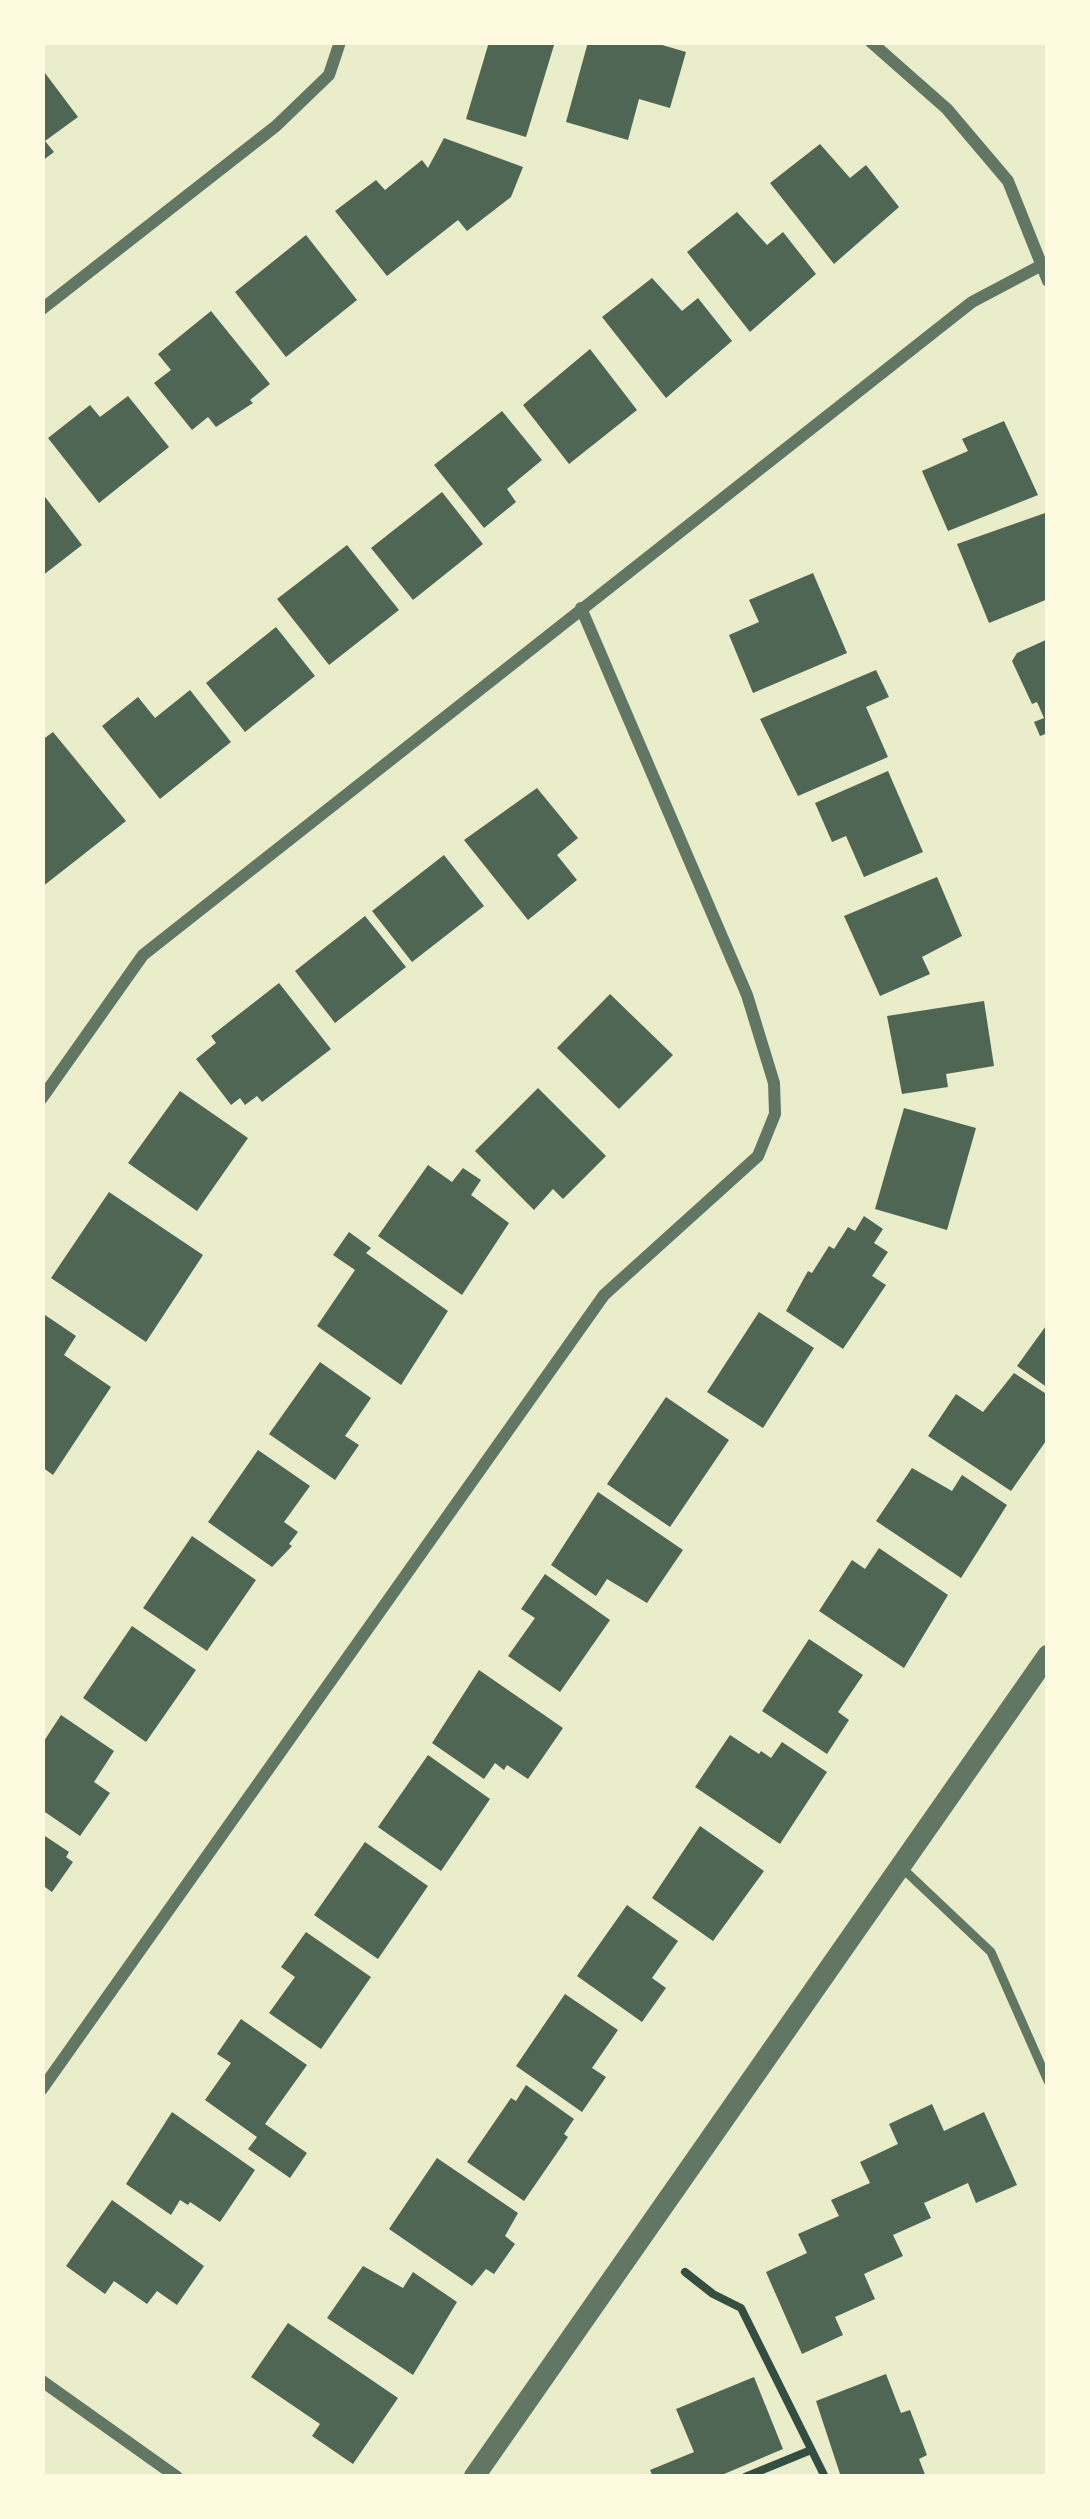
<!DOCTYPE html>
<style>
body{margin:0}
#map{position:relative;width:1090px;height:2519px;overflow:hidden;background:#e9edc9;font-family:"Golos Text",sans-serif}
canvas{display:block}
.frame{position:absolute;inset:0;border:45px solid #fefae0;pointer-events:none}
</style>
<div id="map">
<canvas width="1090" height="2519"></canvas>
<div class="frame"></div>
</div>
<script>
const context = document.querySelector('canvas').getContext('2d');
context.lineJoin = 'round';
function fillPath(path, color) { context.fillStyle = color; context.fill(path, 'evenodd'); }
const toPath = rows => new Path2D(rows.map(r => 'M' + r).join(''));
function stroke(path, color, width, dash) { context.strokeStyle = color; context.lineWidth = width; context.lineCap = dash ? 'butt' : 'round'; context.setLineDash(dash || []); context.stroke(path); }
const building = toPath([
 [489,42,555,42,526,137,466,119],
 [588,42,652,42,686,52,670,108,639,99,628,140,566,122],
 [42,69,78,117,45,141,54,152,42,161],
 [444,138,523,167,511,197,467,231,458,220,387,276,335,211,376,180,385,190,422,160,428,168],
 [820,144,850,178,866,165,899,207,834,264,770,183],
 [737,212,767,245,783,232,816,274,750,332,687,252],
 [306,235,357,300,286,357,235,292],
 [652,278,682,311,698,298,732,341,666,398,602,317],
 [211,311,270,384,250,400,253,403,216,427,208,417,192,430,154,383,171,370,158,354],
 [590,349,637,410,569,464,523,405],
 [128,396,169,447,99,503,48,438,90,405,100,417],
 [502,411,542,460,507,489,516,502,484,528,434,465],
 [1004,421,1038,495,948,531,922,471,968,451,962,439],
 [442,492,483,544,413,600,371,548],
 [42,493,82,545,42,576],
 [1048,512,1048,599,989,623,957,544],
 [347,545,399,610,329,665,277,599],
 [813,573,847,653,753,693,729,635,759,622,749,600],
 [276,627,315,676,245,732,206,683],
 [1048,639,1048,733,1040,736,1034,722,1044,718,1037,702,1032,704,1012,661,1017,653],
 [876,670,889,697,866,707,888,757,798,796,760,719],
 [190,690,231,742,160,799,102,726,138,697,155,718],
 [53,732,126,821,42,887,42,740],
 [888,771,923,852,864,877,846,836,832,842,815,803],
 [537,788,578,838,557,855,577,880,528,920,464,840],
 [444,855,484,906,412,962,372,911],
 [937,877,962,936,922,957,930,974,880,996,844,916],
 [365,916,406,967,335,1023,295,971],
 [279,983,331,1049,262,1102,257,1096,245,1105,240,1098,231,1105,196,1059,216,1043,211,1036],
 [610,994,673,1055,619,1109,557,1048],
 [984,1001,994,1066,946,1074,948,1087,902,1094,887,1016],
 [538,1088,606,1156,563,1199,553,1189,534,1210,475,1151],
 [180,1091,248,1138,197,1211,128,1163],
 [904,1108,976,1128,947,1230,875,1209],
 [428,1165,452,1182,463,1168,481,1180,471,1195,509,1223,462,1295,378,1236],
 [109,1192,203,1255,146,1342,51,1278],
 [864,1216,883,1229,874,1243,888,1252,872,1276,886,1285,843,1349,786,1311,808,1271,812,1273,829,1246,834,1249,848,1227,855,1231],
 [349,1232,371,1248,366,1253,448,1311,401,1385,317,1326,355,1270,333,1255],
 [759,1312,814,1348,763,1428,707,1392],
 [42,1313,76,1336,64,1355,111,1387,53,1475,42,1467],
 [1048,1323,1048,1388,1017,1366],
 [320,1362,371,1398,345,1436,359,1445,335,1480,269,1434],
 [1014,1373,1048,1395,1048,1438,1011,1491,928,1436,956,1394,983,1412],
 [666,1397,729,1440,670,1527,607,1484],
 [258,1450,310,1486,284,1522,298,1532,289,1544,292,1546,272,1567,208,1522],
 [912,1468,952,1491,962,1475,1007,1505,961,1578,876,1521],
 [598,1492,683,1550,647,1603,607,1579,596,1596,551,1565],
 [192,1536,256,1580,207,1651,143,1608],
 [879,1548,948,1595,904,1668,819,1611,852,1560,865,1569],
 [545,1574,610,1620,560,1692,508,1656,535,1618,521,1609],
 [132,1626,196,1670,146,1742,83,1698],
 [809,1639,863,1675,838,1712,849,1720,827,1754,762,1711],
 [479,1670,563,1728,528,1779,507,1765,504,1770,495,1763,484,1779,432,1743],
 [61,1715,114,1751,94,1782,110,1793,80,1836,42,1810,42,1744],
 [730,1735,759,1754,761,1751,771,1758,782,1742,827,1772,780,1844,695,1787],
 [428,1755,490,1799,441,1871,378,1827],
 [700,1826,764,1871,713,1941,652,1898],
 [42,1834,69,1852,66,1857,73,1862,52,1892,45,1887,42,1892],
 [365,1842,428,1886,378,1959,314,1915],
 [627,1905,678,1941,652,1978,666,1988,642,2022,577,1976],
 [306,1932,371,1977,321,2049,269,2013,295,1977,281,1967],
 [565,1994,618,2030,592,2068,606,2077,582,2112,516,2066],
 [241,2019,307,2065,265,2124,307,2153,290,2178,248,2149,257,2137,205,2100,231,2063,217,2054],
 [526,2085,574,2119,564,2134,568,2137,524,2201,467,2162,511,2098,516,2101],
 [932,2104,944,2131,984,2112,1017,2185,976,2203,968,2183,924,2203,931,2218,893,2235,903,2256,864,2274,875,2299,835,2317,843,2335,802,2354,766,2272,807,2253,798,2234,839,2216,831,2200,870,2183,860,2162,898,2144,889,2124],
 [172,2112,255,2170,220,2222,190,2202,188,2205,180,2200,171,2215,126,2184],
 [437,2158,518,2213,505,2236,515,2244,494,2274,486,2269,472,2286,389,2229],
 [112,2200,204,2266,177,2305,157,2291,147,2304,114,2281,105,2294,66,2266],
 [363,2266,403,2288,413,2272,457,2302,413,2375,327,2318],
 [288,2323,398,2398,353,2464,312,2436,320,2424,251,2377],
 [886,2374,901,2413,910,2410,927,2455,919,2459,926,2477,841,2477,816,2401],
 [754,2377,783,2449,717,2477,653,2477,650,2470,694,2452,676,2409]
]);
const path = toPath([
 [685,2272,713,2294,741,2308,825,2477],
 [745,2477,811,2450]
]);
const service = toPath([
 [901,1867,991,1952,1048,2081]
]);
const minor = toPath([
 [871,42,947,109,1008,181,1048,281],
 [42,309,276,126,329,75,340,42],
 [42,1098,143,955,972,302,1040,266],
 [42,2089,604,1295,758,1156,775,1114,774,1083,747,995,581,608],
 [42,2381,177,2477]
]);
const tertiary = toPath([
 [474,2477,1048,1655]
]);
fillPath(building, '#4f6655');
stroke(path, '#344e41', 8);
stroke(service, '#617663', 9);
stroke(minor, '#617663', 12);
stroke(tertiary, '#617663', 21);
</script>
